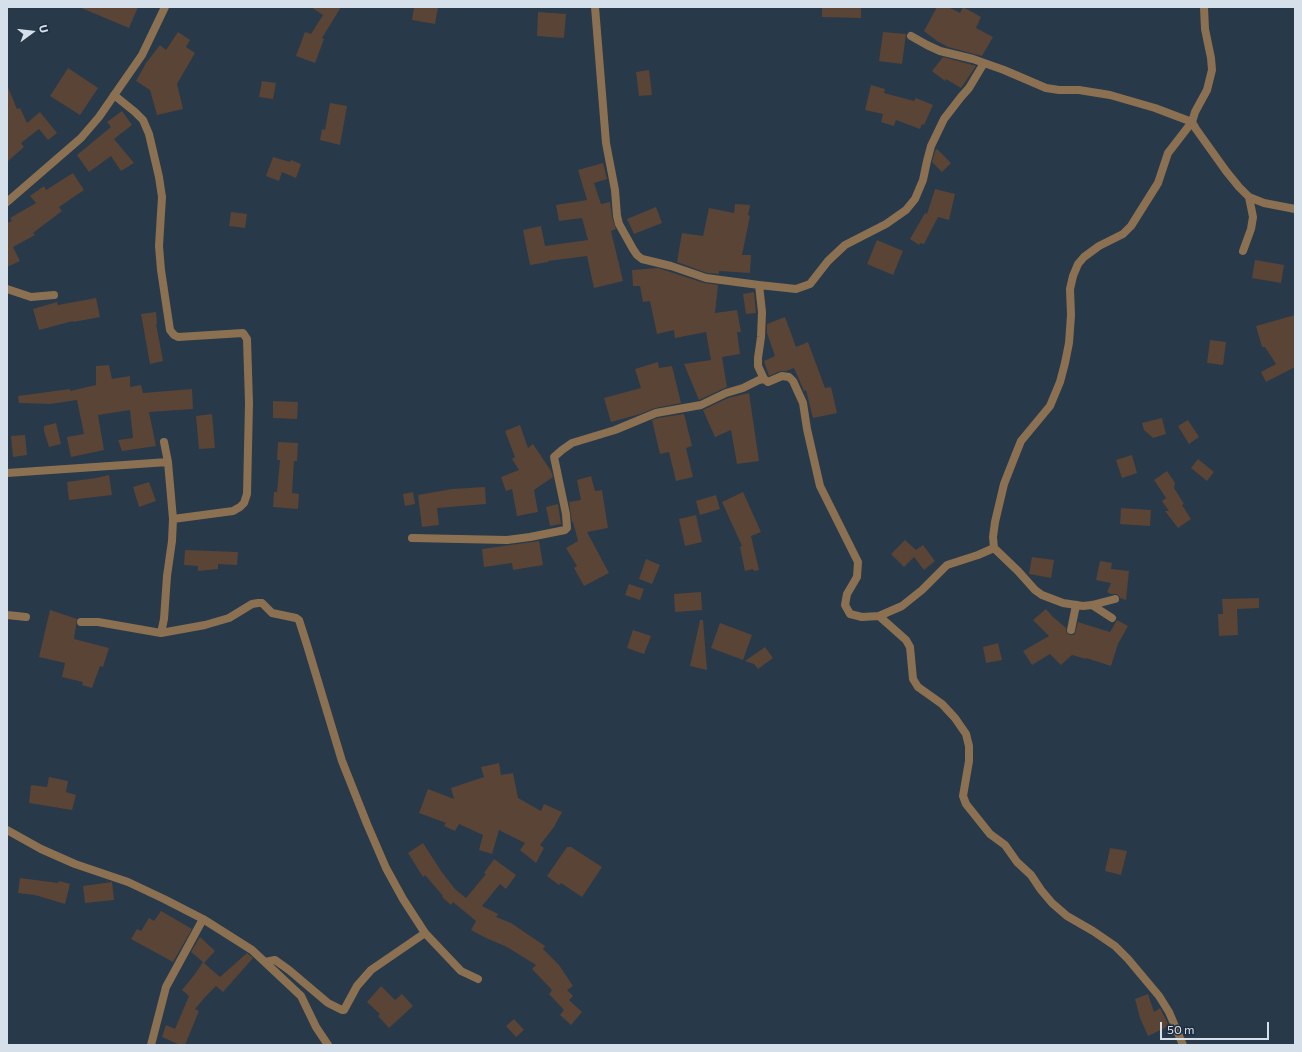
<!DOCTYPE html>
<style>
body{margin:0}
#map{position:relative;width:1302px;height:1052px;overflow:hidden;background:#28394a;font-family:Commissioner,sans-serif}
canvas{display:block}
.frame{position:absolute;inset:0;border:8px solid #d6e0eb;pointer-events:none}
.north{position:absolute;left:12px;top:12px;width:40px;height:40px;-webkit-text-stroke:3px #1e2e40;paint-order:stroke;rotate:75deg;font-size:11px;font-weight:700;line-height:16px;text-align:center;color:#d6e0eb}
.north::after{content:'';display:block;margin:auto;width:14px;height:18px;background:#d6e0eb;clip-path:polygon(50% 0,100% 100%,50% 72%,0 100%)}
.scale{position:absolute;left:1160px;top:1022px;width:109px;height:18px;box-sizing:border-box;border:2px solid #d6e0eb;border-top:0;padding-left:5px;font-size:12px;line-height:14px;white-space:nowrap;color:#d6e0eb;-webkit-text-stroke:3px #1e2e40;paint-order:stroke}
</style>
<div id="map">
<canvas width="1302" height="1052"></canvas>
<div class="frame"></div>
<div class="north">U</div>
<div class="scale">50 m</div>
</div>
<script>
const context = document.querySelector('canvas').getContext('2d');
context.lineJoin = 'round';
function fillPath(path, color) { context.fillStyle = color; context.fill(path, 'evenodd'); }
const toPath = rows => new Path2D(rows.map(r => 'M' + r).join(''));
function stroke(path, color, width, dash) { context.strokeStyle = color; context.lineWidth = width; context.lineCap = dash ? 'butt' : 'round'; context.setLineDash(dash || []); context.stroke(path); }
const building = toPath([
 [79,7,138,7,129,28],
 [311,7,341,7,322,38,324,39,315,63,296,56,305,32,311,34,323,15],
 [414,7,438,7,435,24,412,20],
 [822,7,861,7,861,18,822,17],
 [937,7,948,7,960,13,963,7,981,17,976,28,993,37,982,56,948,47,937,41,924,31],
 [538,12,566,14,564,38,537,36],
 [178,32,190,40,186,47,195,53,177,84,183,109,157,115,150,90,136,81,146,63,160,45,166,50],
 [883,32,906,34,902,64,879,61],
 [943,57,976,66,961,88,946,79,945,81,932,71],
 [68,68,98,88,80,115,50,96],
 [649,70,652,95,639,96,636,72],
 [262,81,276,83,273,99,259,97],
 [7,85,17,109,20,108,27,123,40,112,57,133,48,140,39,129,21,143,24,147,7,162],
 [871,85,885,89,884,93,914,101,916,98,933,105,924,125,922,124,920,129,896,120,894,126,881,122,883,114,865,110],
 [330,103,347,106,340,145,320,140,322,129,325,130],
 [122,111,132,125,114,139,134,163,121,171,111,156,89,172,77,155,111,127,107,122],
 [937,149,951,163,942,172,932,162,935,151],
 [273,157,290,162,291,160,301,164,296,178,282,172,279,181,266,176],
 [603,163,607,179,594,183,601,204,610,202,612,217,616,229,611,231,623,281,594,288,587,256,548,261,548,262,530,265,523,230,541,226,545,246,588,240,582,218,559,221,556,205,587,200,578,170],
 [73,173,84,190,59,207,62,211,33,233,35,235,13,247,20,261,7,267,7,223,12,221,10,218,36,203,30,196,44,186,46,190],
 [935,189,955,194,949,220,938,217,924,244,920,243,919,245,910,239,925,213,927,214],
 [735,204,750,205,748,215,750,216,742,255,751,255,750,273,719,271,719,274,707,273,677,262,682,233,703,236,709,208,734,213],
 [656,207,662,223,634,234,627,219],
 [231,212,247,214,245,228,229,226],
 [877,240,903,251,893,275,867,264],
 [1255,260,1284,265,1281,283,1252,278],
 [658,268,704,283,718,285,715,313,737,310,741,332,737,332,740,354,722,357,727,387,699,400,684,364,711,360,706,332,675,338,674,330,657,334,650,301,643,302,640,286,633,286,632,270],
 [754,292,756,313,746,314,743,294],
 [96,298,100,317,73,322,73,321,39,330,33,309,57,302,58,305],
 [156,312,157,324,156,324,163,361,150,364,141,314],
 [1295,315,1295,367,1266,382,1261,372,1276,364,1265,347,1262,347,1256,326],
 [785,317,796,347,808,342,825,388,831,387,837,413,813,418,806,390,804,391,794,368,786,371,780,371,769,376,764,361,775,356,767,333,767,324],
 [1210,340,1226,342,1223,365,1207,363],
 [658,362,659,368,672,366,681,403,655,408,640,414,611,422,604,398,641,388,635,369],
 [109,365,112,379,130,376,130,387,141,385,143,393,192,389,193,409,149,412,156,446,122,451,118,440,133,438,130,410,98,415,104,450,71,457,67,437,84,434,77,400,50,404,19,403,18,396,70,389,70,391,96,385,96,366],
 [749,393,759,461,737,464,731,430,715,437,703,410,728,398],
 [273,401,298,402,297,419,273,418],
 [212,414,215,448,199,449,196,416],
 [684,414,692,446,686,448,693,477,676,481,669,452,660,454,652,420,658,418],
 [1162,418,1166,434,1153,438,1144,430,1142,423],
 [1188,420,1199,437,1189,444,1178,426],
 [56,423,61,444,49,447,44,431,44,426],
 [520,425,528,448,533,444,551,471,553,477,534,490,538,512,517,516,512,489,506,491,501,477,519,470,512,459,515,457,505,431],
 [25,435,27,455,13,457,11,436],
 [278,442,298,443,297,461,294,461,292,493,299,494,298,509,273,507,274,492,277,492,280,460,277,460],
 [1132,455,1137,473,1122,478,1116,460],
 [1198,459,1214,472,1207,481,1191,468],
 [1167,471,1175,483,1174,488,1184,504,1182,505,1191,519,1178,528,1165,511,1169,511,1162,501,1166,498,1154,480],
 [109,475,112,495,69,500,67,482,96,478],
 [591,476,595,491,602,490,608,528,587,532,609,573,584,586,574,568,577,566,566,548,578,541,573,522,572,522,569,502,581,500,577,480],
 [149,482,156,501,139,507,133,487],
 [485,487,486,504,437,508,439,525,422,527,418,495,452,489],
 [413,492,415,504,405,506,403,494],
 [743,492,761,532,751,536,759,570,754,571,753,569,745,571,740,547,742,546,722,502],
 [716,495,720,509,700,515,696,501],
 [558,504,561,524,550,526,546,507],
 [1121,508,1151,510,1150,526,1120,524],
 [696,515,702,542,685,546,679,519],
 [905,540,916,550,923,545,935,561,924,570,914,557,904,567,891,554],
 [539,541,543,565,513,570,512,563,484,567,482,549],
 [185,550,238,552,237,565,218,564,218,569,198,571,198,566,184,565],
 [1032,557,1054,560,1051,578,1029,574],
 [646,559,660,565,652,584,639,579],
 [1100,561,1112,563,1111,569,1129,571,1126,600,1120,598,1117,594,1111,594,1107,592,1111,583,1096,580],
 [629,584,644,589,640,600,625,595],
 [701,592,702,610,675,612,674,594],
 [1259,598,1259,608,1237,609,1238,635,1219,636,1218,614,1223,614,1222,599],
 [1046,609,1053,617,1066,628,1066,632,1070,635,1074,635,1075,633,1078,622,1110,632,1117,620,1128,626,1118,644,1111,666,1086,658,1086,659,1072,655,1061,665,1050,654,1032,665,1023,651,1049,636,1033,620],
 [50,610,77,619,74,639,109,648,103,667,100,666,92,688,82,685,83,682,62,677,65,663,39,657],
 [700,620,703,620,707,670,690,666],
 [720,623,752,635,743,660,711,648],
 [633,630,651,636,644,654,627,648],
 [998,643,1002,660,986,663,983,647],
 [765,647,773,658,758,669,754,664,745,661],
 [499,763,501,775,513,773,518,798,541,811,544,804,562,812,554,827,540,845,544,848,536,863,520,850,525,843,499,830,492,854,479,850,483,835,459,824,455,831,444,826,446,823,419,813,428,789,454,799,451,788,484,777,481,767],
 [49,777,68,781,66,792,76,795,72,810,29,803,31,785,47,787],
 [423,843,441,871,455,889,466,898,486,874,484,873,494,859,516,875,506,889,500,884,482,906,498,914,496,917,511,923,545,946,543,949,559,965,573,986,567,990,573,996,569,1000,582,1012,571,1025,560,1015,564,1010,549,994,552,990,532,969,536,965,507,947,486,938,471,930,476,921,453,902,451,905,442,897,443,896,425,875,423,877,408,853],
 [567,847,571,847,602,867,582,897,561,883,559,885,547,876],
 [1110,848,1127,851,1121,875,1105,871],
 [20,878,58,883,59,881,70,884,65,904,35,895,18,893],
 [112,882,114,900,85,903,83,886],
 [161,911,192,929,173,962,131,939,137,929,141,931,149,918,154,921],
 [200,937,215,951,204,963,220,977,247,953,253,958,223,992,216,986,205,997,195,1009,199,1011,185,1045,180,1045,162,1037,166,1025,175,1029,189,996,182,990,195,974,203,962,191,952],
 [381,986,395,1000,402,994,413,1006,389,1028,378,1016,380,1014,367,1002],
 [1148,994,1154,1012,1160,1008,1169,1026,1148,1036,1140,1018,1135,999],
 [514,1019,524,1030,516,1037,506,1026]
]);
const lane = toPath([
 [7,615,26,617]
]);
const street = toPath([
 [595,7,606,143,615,190,617,216,619,224,633,249,637,255,642,259,671,266,706,278,759,285,762,312,761,337,758,358,758,366,764,379,768,382,782,376,789,377,793,381,803,403,807,429,820,486,858,562,857,577,847,594,845,605,850,614,862,617,879,616,902,606,922,590,947,565,978,555,994,548,993,537,995,522,1004,484,1013,461,1021,441,1050,406,1060,382,1065,363,1069,343,1071,315,1070,289,1073,276,1078,264,1084,257,1099,246,1123,234,1131,226,1158,183,1168,153,1192,122,1155,108,1110,95,1079,90,1059,90,1046,88,1004,70,973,59,940,51,927,45,911,36],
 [1204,7,1205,29,1211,58,1212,70,1207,90,1195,112,1192,122,1196,129,1226,171,1239,187,1249,197,1253,217,1251,229,1243,251],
 [114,95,135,112,143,120,149,134,159,177,162,197,159,246,161,270,170,330,174,335,178,337,243,333,247,339,249,403,247,494,244,503,240,507,233,511,173,519],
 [1249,197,1264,203,1295,209],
 [7,202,81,138,99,117,142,55,165,7],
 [759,285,796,289,810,284,828,261,845,245,886,224,906,210,915,199,923,180,927,161,931,146,944,119,961,97,969,88,984,63],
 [7,289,31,297,54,295],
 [164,442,168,462],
 [7,473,168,462,173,519,172,541,167,576,164,619,161,633],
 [412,538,507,540,530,537,565,530,567,528,566,514,554,457,562,450,572,443,615,430,656,413,701,405,726,393,743,388,759,380,764,379],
 [994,548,1018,571,1035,590,1042,595,1063,603,1083,606,1092,605,1115,599],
 [1092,605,1112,618],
 [879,616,906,640,910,647,913,679,918,687,942,704,955,718,966,734,969,746,969,761,963,796,966,804,990,834,1005,845,1017,862,1031,875,1041,890,1052,903,1067,916,1093,931,1115,946,1128,959,1159,996,1169,1012,1183,1045],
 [81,622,98,622,161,633,205,625,229,618,252,604,258,603,262,603,272,613,296,618,299,620,307,645,342,761,367,824,386,868,403,899,425,933,461,971,478,979],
 [1071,630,1075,610,1077,605],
 [7,830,41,849,75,864,128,882,164,899,203,919,252,950,301,996,316,1027,328,1045],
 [265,962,275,960,289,970,328,1003,342,1010,344,1010,357,986,371,970,425,933],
 [151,1045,166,987,203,919]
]);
fillPath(building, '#5a4435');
stroke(lane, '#8b7151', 8);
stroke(street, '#8b7151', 8);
</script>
